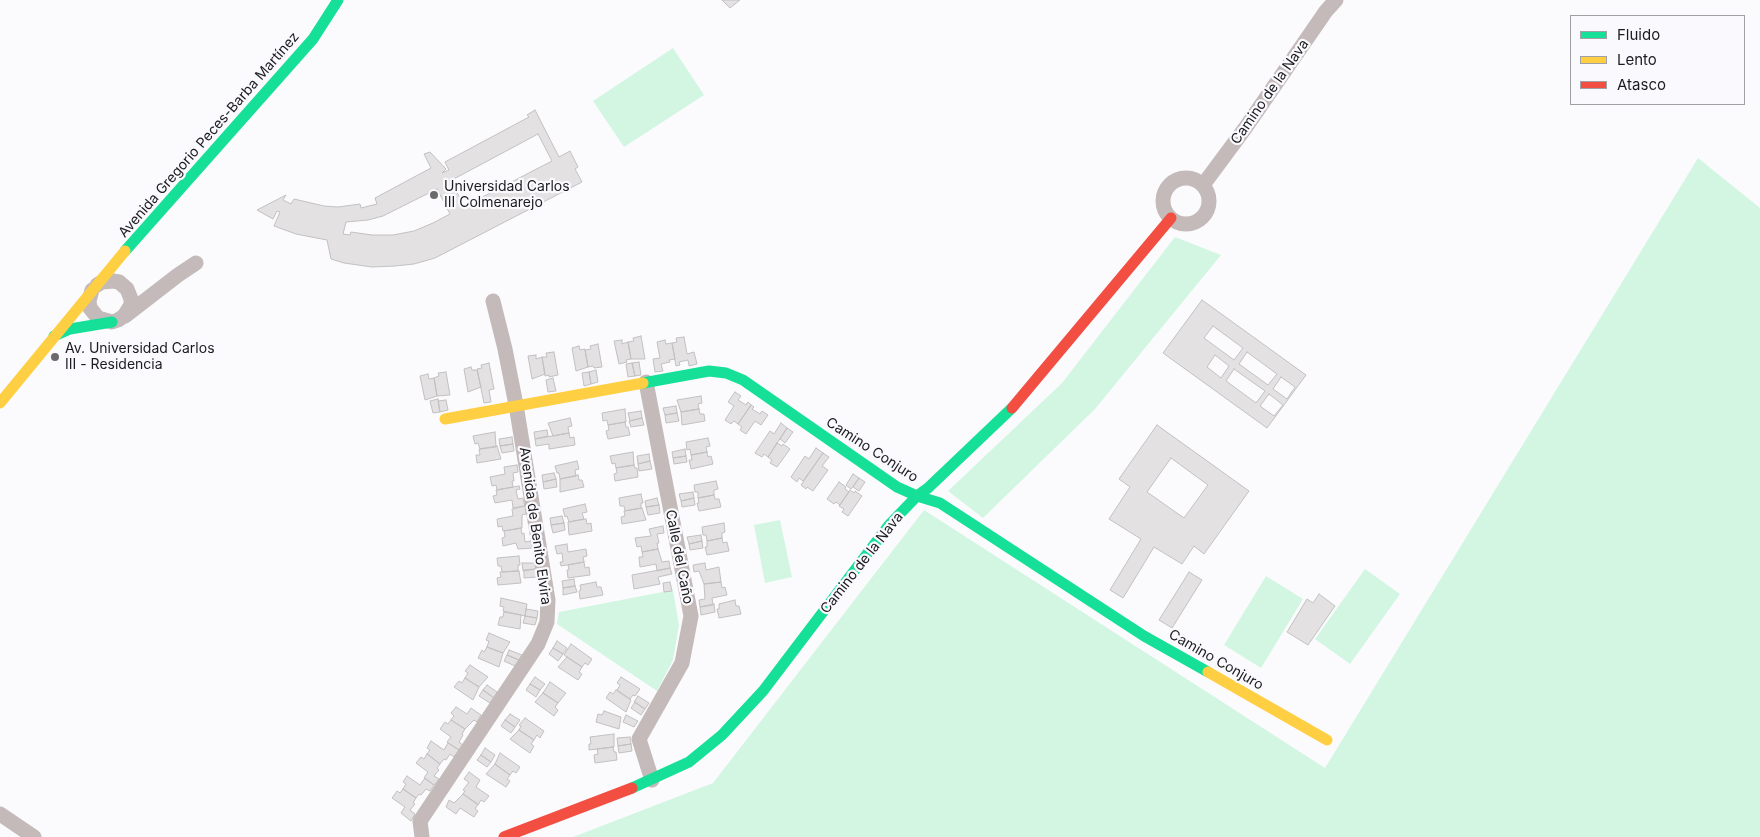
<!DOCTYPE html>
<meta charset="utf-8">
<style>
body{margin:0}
#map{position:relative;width:1760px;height:837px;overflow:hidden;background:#fbfbfd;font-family:Inter,sans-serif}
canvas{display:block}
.legend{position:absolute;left:1570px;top:15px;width:175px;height:90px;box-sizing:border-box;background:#fafafe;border:1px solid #a1a1a5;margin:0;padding:6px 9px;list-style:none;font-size:15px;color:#1c1c1f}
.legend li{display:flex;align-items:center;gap:10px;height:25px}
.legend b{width:25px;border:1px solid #a1a1a5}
</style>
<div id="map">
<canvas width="1760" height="837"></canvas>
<ul class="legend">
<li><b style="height:6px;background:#16e098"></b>Fluido</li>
<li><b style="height:6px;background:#ffcf43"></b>Lento</li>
<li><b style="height:6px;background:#f24e42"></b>Atasco</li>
</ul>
</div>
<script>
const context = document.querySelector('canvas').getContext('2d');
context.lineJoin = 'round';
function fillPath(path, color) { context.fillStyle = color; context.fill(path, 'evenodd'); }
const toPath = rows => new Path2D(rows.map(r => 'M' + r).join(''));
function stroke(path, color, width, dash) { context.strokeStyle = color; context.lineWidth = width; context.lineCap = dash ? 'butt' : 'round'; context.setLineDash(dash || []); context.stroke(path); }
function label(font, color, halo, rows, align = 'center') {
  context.font = font + ' Inter,sans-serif'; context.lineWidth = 4.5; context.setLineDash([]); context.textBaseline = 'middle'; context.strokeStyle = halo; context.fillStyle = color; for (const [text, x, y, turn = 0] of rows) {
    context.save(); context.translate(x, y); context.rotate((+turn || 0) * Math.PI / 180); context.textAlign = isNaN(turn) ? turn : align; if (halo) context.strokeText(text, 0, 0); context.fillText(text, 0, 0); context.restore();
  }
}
const green = toPath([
 [673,48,704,95,624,147,593,101],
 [1698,158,1760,208,1760,837,573,837,713,783,924,510,1325,768],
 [1175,237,1221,255,1095,409,983,518,948,491,1062,383],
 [780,520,792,577,765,583,754,525],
 [1365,569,1400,594,1350,664,1315,639],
 [1266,576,1303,599,1261,668,1224,645],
 [673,590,679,625,673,660,657,691,557,624,559,612]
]);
const building = toPath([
 [722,0,740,0,730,8,722,0],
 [535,110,559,157,570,151,578,167,575,169,582,182,435,258,414,264,395,266,372,267,344,263,331,259,327,240,296,234,274,226,280,212,277,211,273,219,257,210,286,195,283,200,291,204,294,199,324,206,338,207,360,204,361,208,377,204,375,198,431,168,424,154,430,152,446,169,442,173,449,170,445,162,529,117,527,115,535,110],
 [538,134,552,161,465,206,450,181,538,134],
 [437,189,450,214,433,223,414,231,393,235,372,235,351,232,350,235,343,234,346,222,368,220,383,216,437,189],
 [1202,300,1306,375,1267,428,1163,353,1202,300],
 [1213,326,1243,348,1234,360,1204,338,1213,326],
 [1247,352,1277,374,1268,385,1239,364,1247,352],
 [1215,355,1229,366,1221,378,1207,367,1215,355],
 [1234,369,1265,391,1256,403,1226,381,1234,369],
 [1281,377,1295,387,1287,399,1273,389,1281,377],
 [1269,394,1283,405,1274,416,1260,406,1269,394],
 [641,336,645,359,631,359,628,342,634,341,633,338,641,336],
 [684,337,687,354,694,352,697,364,689,366,688,360,679,362,680,365,676,366,672,343,677,342,676,338,684,337],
 [622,340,622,344,628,342,631,359,626,360,627,362,619,364,614,341,622,340],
 [665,340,666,344,672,343,675,359,669,360,670,362,661,364,663,371,655,372,653,359,660,358,657,342,665,340],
 [598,344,602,367,594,368,593,366,588,367,585,350,591,349,590,346,598,344],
 [579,346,580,350,585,349,588,367,576,371,572,348,579,346],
 [554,352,558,375,549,377,549,375,545,376,542,357,547,357,546,353,554,352],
 [536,355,536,359,542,357,545,374,532,379,528,356,536,355],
 [639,362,641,375,635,376,632,363,639,362],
 [489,363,494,389,489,390,491,402,484,403,477,369,482,368,481,365,489,363],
 [632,363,635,376,628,377,626,364,632,363],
 [471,367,472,370,477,370,481,387,468,392,464,369,471,367],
 [596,370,598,382,591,384,589,372,596,370],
 [446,372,450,395,437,396,434,378,439,376,438,373,446,372],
 [589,372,591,384,584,386,582,373,589,372],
 [428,374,429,379,434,378,437,396,425,400,420,376,428,374],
 [553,378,556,391,548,392,546,380,553,378],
 [735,392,741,396,738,400,746,405,748,402,751,405,738,424,734,421,731,424,725,420,734,406,728,402,735,392],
 [701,396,702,403,698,404,699,409,681,412,677,400,701,396],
 [438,399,440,412,433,413,430,401,438,399],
 [446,400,448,410,440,412,438,401,446,400],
 [751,405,754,407,752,409,760,414,762,411,768,415,761,425,755,421,746,434,740,430,742,427,738,424,751,405],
 [676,406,677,413,665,415,663,408,676,406],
 [625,409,626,422,608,425,607,420,603,421,602,413,625,409],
 [699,409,700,414,704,414,705,421,682,425,681,412,699,409],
 [641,411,642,418,630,421,628,413,641,411],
 [677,413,679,421,666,423,665,415,677,413],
 [570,418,572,426,568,427,569,433,553,436,548,423,570,418],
 [642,418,644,425,631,427,629,421,642,418],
 [625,422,626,427,628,427,630,435,608,439,606,431,609,430,608,425,625,422],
 [781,423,787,428,768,457,764,454,762,457,755,453,770,431,774,434,781,423],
 [1157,425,1249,491,1204,554,1194,546,1182,564,1154,547,1123,598,1110,590,1141,539,1109,519,1130,487,1119,479,1157,425],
 [1171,458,1208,485,1184,518,1147,492,1171,458],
 [787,428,793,432,785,443,780,439,787,428],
 [547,430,548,436,535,439,534,432,547,430],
 [495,432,496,447,480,449,478,443,475,444,473,436,495,432],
 [569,433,570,438,574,437,575,445,549,449,549,444,536,446,535,439,569,433],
 [512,437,513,444,500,446,499,439,512,437],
 [708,438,710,446,706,447,707,452,691,455,690,449,687,450,686,442,708,438],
 [777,443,782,446,783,444,790,449,777,467,770,463,772,460,768,457,777,443],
 [513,444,514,451,502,453,500,446,513,444],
 [497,446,501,459,477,463,476,455,480,455,479,449,497,446],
 [816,448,823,453,803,481,799,478,797,482,791,477,805,456,809,459,816,448],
 [685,449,686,456,673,458,672,452,685,449],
 [633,452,634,465,616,468,615,463,612,464,610,456,633,452],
 [707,452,708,457,711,456,713,464,691,469,689,460,692,460,691,455,707,452],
 [823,453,829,457,822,466,828,470,813,491,807,487,806,489,801,485,823,453],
 [649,454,650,461,638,464,637,456,649,454],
 [686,456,687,462,674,464,673,458,686,456],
 [577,461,579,469,575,470,576,476,560,479,559,473,557,473,555,466,577,461],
 [650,461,652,469,639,471,638,464,650,461],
 [517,465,518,472,513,473,514,481,512,481,513,487,497,490,496,485,492,486,490,477,505,474,504,467,517,465],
 [634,465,635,468,637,468,638,477,615,481,614,474,617,473,616,468,634,465],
 [554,473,556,479,543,482,542,475,554,473],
 [853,474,859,478,851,489,846,485,853,474],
 [578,475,579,480,582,480,584,487,560,492,560,479,578,475],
 [859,478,865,482,859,491,853,487,859,478],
 [556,479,557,487,544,489,543,482,556,479],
 [716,481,718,489,714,490,714,495,698,498,698,492,695,492,694,485,716,481],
 [839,482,846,487,845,489,849,492,840,505,836,502,834,504,827,499,839,482],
 [519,486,520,489,516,490,518,499,523,498,525,506,513,508,512,500,495,503,493,496,497,495,496,490,519,486],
 [850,490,854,493,855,491,862,496,848,516,842,512,844,509,839,506,850,490],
 [693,492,694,498,681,501,679,494,693,492],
 [641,494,643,503,641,503,641,508,625,511,624,506,620,506,619,498,641,494],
 [714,495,715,499,719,499,721,507,699,511,697,503,699,503,698,498,714,495],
 [657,498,659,505,646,507,645,501,657,498],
 [694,498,695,505,682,507,681,501,694,498],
 [585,504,587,512,582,513,584,519,569,522,567,516,565,517,563,509,585,504],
 [659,505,660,513,648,515,646,507,659,505],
 [525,506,526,514,522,515,522,528,503,531,502,526,498,527,497,519,513,516,512,509,525,506],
 [642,508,646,520,622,524,621,517,625,516,624,511,642,508],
 [562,516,564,523,551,525,550,518,562,516],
 [586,519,587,524,591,523,592,531,569,535,568,522,586,519],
 [564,523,565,530,553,533,551,525,564,523],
 [724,523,725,532,722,533,722,538,707,541,706,535,703,535,702,527,724,523],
 [663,526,664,533,657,534,659,543,657,543,658,549,642,552,641,546,637,547,635,538,651,536,649,529,663,526],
 [521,528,522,534,524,533,525,542,531,541,533,548,518,549,516,543,503,546,502,538,505,537,504,531,521,528],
 [701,535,702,541,689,544,687,537,701,535],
 [722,538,723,543,727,542,729,551,707,555,705,547,707,547,707,541,722,538],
 [702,541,703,548,690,550,689,544,702,541],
 [567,544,568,552,586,549,587,556,583,557,584,562,561,566,560,562,563,562,562,553,557,554,555,546,567,544],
 [658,549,662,562,669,561,670,568,657,571,656,564,640,567,639,557,643,557,642,552,658,549],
 [519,556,520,565,518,565,518,571,502,572,501,566,498,566,497,558,519,556],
 [584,562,585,568,589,567,590,575,568,578,567,570,569,570,568,565,584,562],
 [522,563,535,563,536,569,523,571,522,563],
 [705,563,706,570,719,567,721,582,704,584,699,571,694,572,693,565,705,563],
 [670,568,672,574,658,577,660,584,634,589,632,575,670,568],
 [536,569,537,577,524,578,524,570,536,569],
 [519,571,521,583,498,585,497,578,501,577,500,572,519,571],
 [1189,572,1202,580,1172,628,1159,620,1189,572],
 [574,579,575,586,563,588,562,581,574,579],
 [596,582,597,587,601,587,603,595,580,599,579,591,581,590,580,585,596,582],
 [670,582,672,591,664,592,663,583,670,582],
 [721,582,722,588,725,587,727,595,712,598,713,605,700,607,699,600,705,599,704,584,721,582],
 [575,586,577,592,563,595,563,588,575,586],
 [1319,594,1335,606,1308,645,1287,632,1307,599,1313,603,1319,594],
 [501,598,527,604,525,616,503,611,504,607,500,606,501,598],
 [735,600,736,606,739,606,741,614,719,618,717,609,719,609,719,604,735,600],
 [714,604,715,612,701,615,700,607,714,604],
 [526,609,538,611,537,618,525,616,526,609],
 [504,612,521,615,520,629,498,625,500,617,503,617,504,612],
 [525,616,537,618,535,625,523,623,525,616],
 [489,633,510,642,503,653,487,647,489,641,486,640,489,633],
 [557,641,567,648,563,654,553,648,557,641],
 [571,644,592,659,588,665,585,663,582,667,564,655,571,644],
 [487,647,503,653,499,667,478,658,482,650,484,652,487,647],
 [553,648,563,654,558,661,549,654,553,648],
 [509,650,522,655,519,660,507,655,509,650],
 [507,655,519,660,515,666,504,661,507,655],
 [567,657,582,667,579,672,582,674,578,680,558,667,567,657],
 [470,665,488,677,479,687,465,678,468,673,465,671,470,665],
 [535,677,545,684,540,690,530,684,535,677],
 [621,677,640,689,635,696,633,695,630,699,617,690,620,685,617,683,621,677],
 [465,678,479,687,473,700,454,687,459,681,462,683,465,678],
 [550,682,566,693,558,703,543,693,550,682],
 [530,684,540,690,536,697,526,690,530,684],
 [487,685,497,692,494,698,483,690,487,685],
 [483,690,494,698,490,703,479,696,483,690],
 [616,690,631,700,626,712,606,698,610,692,613,694,616,690],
 [543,693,558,703,555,707,558,710,554,716,535,702,543,693],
 [638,696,649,703,645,709,634,702,638,696],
 [635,702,645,709,641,715,631,708,635,702],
 [456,707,467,714,471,708,481,715,477,722,474,720,465,729,451,720,454,716,451,713,456,707],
 [604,711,621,717,619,729,596,722,598,714,602,715,604,711],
 [510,714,520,720,515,727,505,720,510,714],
 [626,715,638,721,634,727,623,722,626,715],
 [525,718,544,731,540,738,537,735,534,740,519,730,521,726,519,725,525,718],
 [451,720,465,729,462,734,463,735,459,742,463,745,459,750,447,742,451,737,440,729,445,722,448,724,451,720],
 [505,720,515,727,511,733,501,726,505,720],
 [519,730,534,740,531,744,534,746,530,753,510,739,519,730],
 [614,734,614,747,589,750,589,744,591,744,590,737,614,734],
 [630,737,631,744,618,746,617,738,630,737],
 [431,741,444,750,448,743,459,750,454,757,450,754,446,760,444,759,440,764,427,754,430,750,427,748,431,741],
 [631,744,632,751,619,753,618,746,631,744],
 [613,747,614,752,616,752,617,760,595,763,594,755,598,754,597,749,613,747],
 [485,748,495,755,491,762,481,755,485,748],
 [500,753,520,767,516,773,513,771,510,775,495,764,500,753],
 [427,754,440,764,437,768,439,770,434,776,439,779,434,785,424,778,428,772,416,763,421,757,424,759,427,754],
 [481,755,491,762,487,767,477,760,481,755],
 [495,764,510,775,507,779,510,781,506,787,486,774,495,764],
 [469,772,480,780,476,787,489,796,484,802,481,800,478,805,463,794,465,791,463,790,469,782,464,779,469,772],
 [407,776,420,785,425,778,434,785,430,791,426,789,421,795,419,794,416,798,403,789,406,784,403,782,407,776],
 [403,789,416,798,413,803,415,804,410,810,415,814,411,821,401,813,405,807,392,798,397,791,400,793,403,789],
 [463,794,478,804,475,809,478,811,474,817,460,808,456,814,446,807,449,800,454,803,463,794]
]);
const street = toPath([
 '1163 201a23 23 0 1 1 46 0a23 23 0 1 1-46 0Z',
 [1203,185,1246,127,1326,11,1336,0],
 [92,290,89,301,90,308,98,318,112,322,118,320,124,316,131,305,131,299,127,289,119,282,113,281,102,282,97,285],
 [125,316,178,275,196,263],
 [646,382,691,616,682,663,639,739,652,780],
 [0,814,34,837],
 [422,837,420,821,538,644,547,622,548,600,516,405,505,349,493,301]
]);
const fast = toPath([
 [125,251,313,39,338,0],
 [54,336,70,329,112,322],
 [643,383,709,371,726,373,743,380,897,487,917,496,940,503,1144,636,1208,672],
 [632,788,689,762,722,735,763,691,889,525,917,496,928,488,1012,408]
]);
const slow = toPath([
 [0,403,125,251],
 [445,419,643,383],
 [1208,672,1327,740]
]);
const jam = toPath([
 [1012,408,1171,218],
 [504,837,632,788]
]);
const markers = [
 [434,195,5,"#6a6a6d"],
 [55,357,5,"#6a6a6d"]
];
const streetNames = [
 ["Camino de la Nava",1270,92,-55],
 ["Avenida Gregorio Peces-Barba Martínez",209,135,-49],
 ["Camino Conjuro",872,450,33],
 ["Avenida de Benito Elvira",535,526,82],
 ["Calle del Caño",679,557,79],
 ["Camino de la Nava",862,563,-52],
 ["Camino Conjuro",1216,660,30]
];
const poiNames = [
 ["Universidad Carlos",444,187],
 ["III Colmenarejo",444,203],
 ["Av. Universidad Carlos",65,349],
 ["III - Residencia",65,365]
];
fillPath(green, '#d3f6e3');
fillPath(building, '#e3e1e2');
stroke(building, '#c2c0c0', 1);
stroke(street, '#c3bab9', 15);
stroke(fast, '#16e098', 11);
stroke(slow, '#ffcf43', 11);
stroke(jam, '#f24e42', 11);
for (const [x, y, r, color] of markers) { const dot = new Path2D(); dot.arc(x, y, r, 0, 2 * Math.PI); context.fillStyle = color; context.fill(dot); stroke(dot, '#fafafe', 2); }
label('14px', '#1c1c1f', '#fafafe', streetNames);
label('14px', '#1c1c1f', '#fafafe', poiNames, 'left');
</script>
